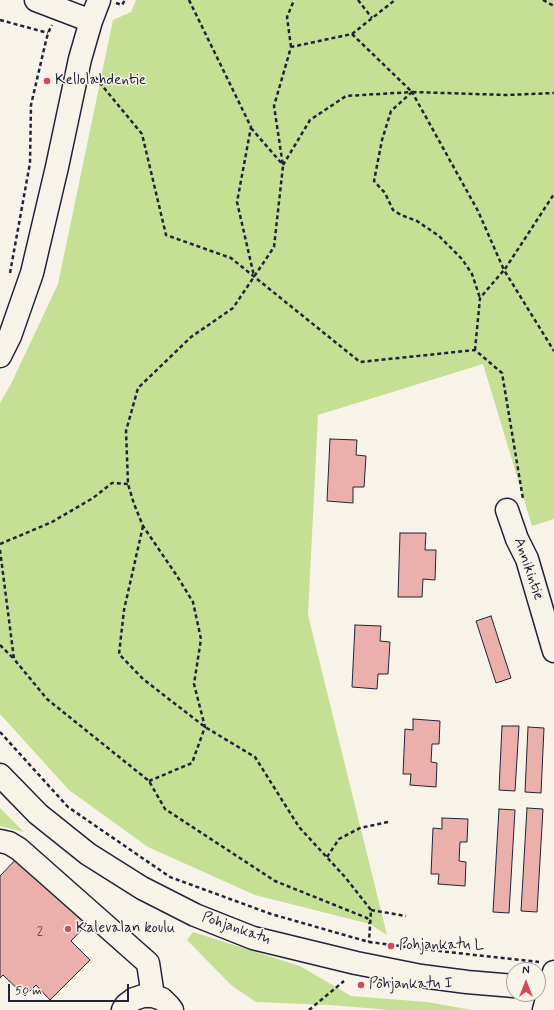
<!DOCTYPE html>
<style>
body{margin:0}
#map{position:relative;width:554px;height:1010px;overflow:hidden;background:#f7f3e8;font-family:Mynerve,sans-serif}
canvas{display:block}
.north{position:absolute;left:506px;top:962px;width:40px;height:40px;box-sizing:border-box;background:#f7f3e8;border:1px solid #a29fa3;border-radius:50%;rotate:0deg;font-size:11px;font-weight:700;line-height:16px;text-align:center;color:#22223b}
.north::after{content:'';display:block;margin:auto;width:14px;height:18px;background:#d1495b;clip-path:polygon(50% 0,100% 100%,50% 72%,0 100%)}
.scale{position:absolute;left:8px;top:984px;width:121px;height:18px;box-sizing:border-box;border:2px solid #22223b;border-top:0;padding-left:5px;font-size:12px;line-height:14px;white-space:nowrap;color:#22223b;-webkit-text-stroke:3px #f7f3e8;paint-order:stroke}
</style>
<div id="map">
<canvas width="554" height="1010"></canvas>
<div class="north">N</div>
<div class="scale">50 m</div>
</div>
<script>
const context = document.querySelector('canvas').getContext('2d');
context.lineJoin = 'round';
function fillPath(path, color) { context.fillStyle = color; context.fill(path, 'evenodd'); }
const toPath = rows => new Path2D(rows.map(r => 'M' + r).join(''));
function stroke(path, color, width, dash) { context.strokeStyle = color; context.lineWidth = width; context.lineCap = dash ? 'butt' : 'round'; context.setLineDash(dash || []); context.stroke(path); }
function label(font, color, halo, rows, align = 'center') {
  context.font = font + ' Mynerve,sans-serif'; context.lineWidth = 3; context.setLineDash([]); context.textBaseline = 'middle'; context.strokeStyle = halo; context.fillStyle = color; for (const [text, x, y, turn = 0] of rows) {
    context.save(); context.translate(x, y); context.rotate((+turn || 0) * Math.PI / 180); context.textAlign = isNaN(turn) ? turn : align; if (halo) context.strokeText(text, 0, 0); context.fillText(text, 0, 0); context.restore();
  }
}
const green = toPath([
 [136,0,554,0,554,519,532,526,483,364,318,415,308,615,387,935,370,924,255,895,148,847,69,790,0,714,0,403,11,384,58,284,113,20,131,12],
 [0,808,24,832,0,826],
 [193,932,300,966,351,996,427,1002,472,1010,390,1010,330,1005,256,1002,231,985,187,940]
]);
const building = toPath([
 [330,439,357,440,356,455,366,456,364,487,353,487,353,503,327,501,330,439],
 [400,533,426,533,425,550,436,550,435,580,423,579,422,597,398,597,400,533],
 [491,616,511,678,496,683,476,621,491,616],
 [355,625,381,626,380,641,390,642,388,674,378,674,377,689,352,687,355,625],
 [413,719,440,721,439,744,432,744,431,762,437,763,436,787,410,785,411,774,403,774,405,729,413,730,413,719],
 [502,726,519,726,515,791,499,790,502,726],
 [528,727,544,728,541,793,525,792,528,727],
 [527,808,543,809,537,912,521,911,527,808],
 [499,809,515,810,509,913,493,912,499,809],
 [442,818,468,819,467,842,460,842,459,861,466,862,465,886,438,884,439,874,431,874,433,828,442,829,442,818],
 [19,856,88,923,71,941,90,960,50,1000,36,985,25,996,3,975,0,978,0,876,19,856]
]);
const path = toPath([
 [189,0,251,127,237,202,254,276],
 [358,0,372,18],
 [543,0,554,6],
 [116,3,122,5,125,0],
 [0,20,48,33],
 [352,34,395,0],
 [291,47,287,17,294,0],
 [95,77,142,134,166,235,231,258,360,362,475,350,502,373,523,499],
 [412,92,391,111,382,140,374,181,385,193,393,210,401,215,417,221,439,236,462,259,472,274,480,298],
 [251,128,283,165],
 [283,165,310,120,346,96,412,92,478,211,504,270],
 [505,269,554,194],
 [10,273,30,163,31,105,45,45,48,33,52,25],
 [475,350,480,298,504,270,554,351],
 [143,526,124,610,119,654,143,679,205,727,255,757,299,827,345,877,371,910,369,942],
 [0,544,52,522,93,498,112,483,128,484],
 [0,550,14,659,47,699,149,781,165,809,275,881,367,918,370,924],
 [0,645,14,659],
 [0,732,68,807,170,877,271,914,369,942,430,950,539,962],
 [149,781,192,763,205,727,194,684,201,639,193,602,177,576,143,526,134,504,128,484,126,431,138,388,191,337,233,308,274,247,283,166,274,106,291,47,352,34,412,92,507,95,554,93],
 [327,857,339,839,360,828,388,822],
 [371,910,406,916],
 [309,1010,344,981]
]);
const minor = toPath([
 [36,0,91,21],
 [0,356,10,336,32,273,57,167,80,59,91,21,99,0],
 [507,510,517,539,527,559,554,651],
 [0,841,9,843,19,849,148,963,153,996],
 [123,1010,126,1005,134,999,143,996,153,996,162,999,169,1006,172,1010],
 [544,1010,554,972]
]);
const major = toPath([
 [0,775,38,814,88,854,142,888,195,915,253,938,356,963,421,976,467,982,514,986],
 [538,987,554,987]
]);
const markers = [
 [47,81,4,"#d1495b"],
 [68,929,4,"#d1495b"],
 [391,946,4,"#d1495b"],
 [361,985,4,"#d1495b"]
];
const numberNames = [
 ["2",40,932]
];
const poiNames = [
 ["Kellolahdentie",55,81],
 ["Kalevalan koulu",76,929],
 ["Pohjankatu L",399,946],
 ["Pohjankatu I",369,985]
];
const streetNames = [
 ["Annikintie",528,569,71],
 ["Pohjankatu",236,929,19]
];
fillPath(green, '#c5df95');
fillPath(building, '#ebb0ac');
stroke(building, '#22223b', 1);
stroke(minor, '#22223b', 25);
stroke(major, '#22223b', 25);
stroke(path, '#22223b', 2.5, [4, 3]);
stroke(minor, '#f7f3e8', 22);
stroke(major, '#f7f3e8', 22);
for (const [x, y, r, color] of markers) { const dot = new Path2D(); dot.arc(x, y, r, 0, 2 * Math.PI); context.fillStyle = color; context.fill(dot); stroke(dot, '#f7f3e8', 1.5); }
label('13px', '#544657', null, numberNames);
label('15px', '#22223b', '#f7f3e8', poiNames, 'left');
label('15px', '#22223b', '#f7f3e8', streetNames);
</script>
